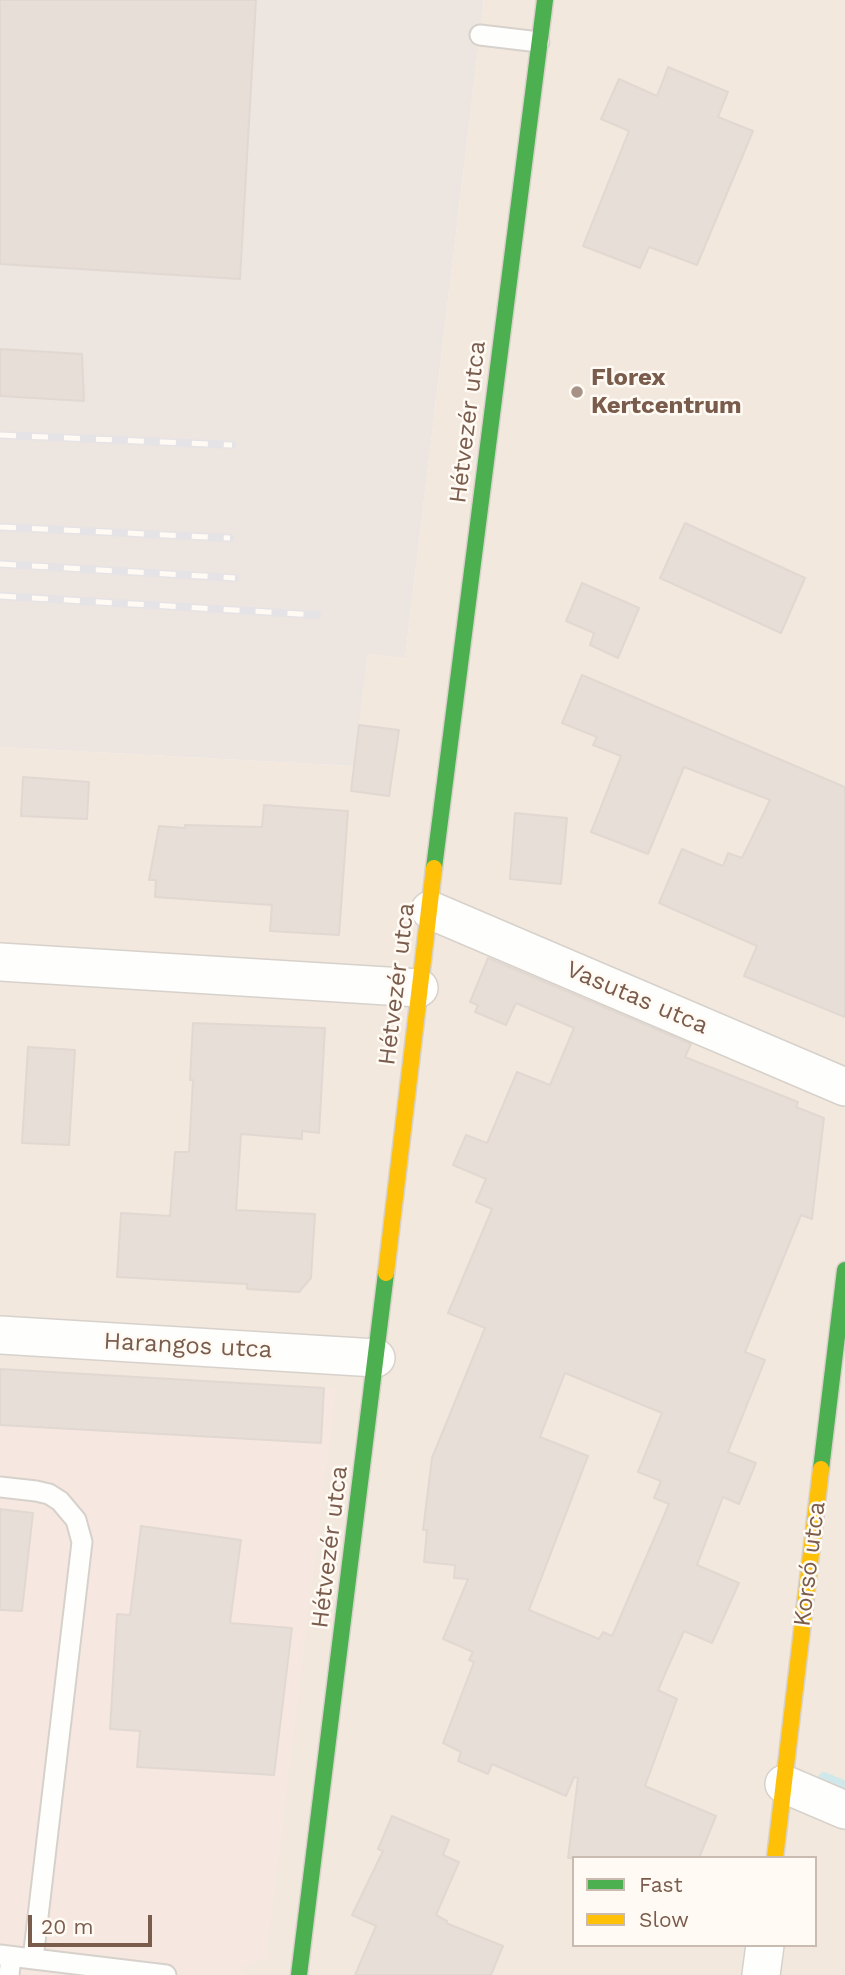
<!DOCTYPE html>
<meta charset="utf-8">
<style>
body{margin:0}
#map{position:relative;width:845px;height:1975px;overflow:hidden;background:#f9f5f0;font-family:"Work Sans",sans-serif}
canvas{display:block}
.legend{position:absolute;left:572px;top:1856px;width:245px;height:91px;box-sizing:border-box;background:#fffaf3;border:2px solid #cabbb1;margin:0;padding:9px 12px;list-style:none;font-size:21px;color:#7a5c4d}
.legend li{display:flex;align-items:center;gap:14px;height:35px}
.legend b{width:35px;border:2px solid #cabbb1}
.scale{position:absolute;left:28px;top:1915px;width:124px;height:32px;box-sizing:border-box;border:4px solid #7a5c4d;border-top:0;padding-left:9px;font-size:21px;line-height:24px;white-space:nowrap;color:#7a5c4d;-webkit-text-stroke:5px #fffaf3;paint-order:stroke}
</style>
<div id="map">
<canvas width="845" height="1975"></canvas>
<ul class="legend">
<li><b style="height:9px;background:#4caf50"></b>Fast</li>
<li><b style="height:9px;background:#ffc107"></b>Slow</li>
</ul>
<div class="scale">20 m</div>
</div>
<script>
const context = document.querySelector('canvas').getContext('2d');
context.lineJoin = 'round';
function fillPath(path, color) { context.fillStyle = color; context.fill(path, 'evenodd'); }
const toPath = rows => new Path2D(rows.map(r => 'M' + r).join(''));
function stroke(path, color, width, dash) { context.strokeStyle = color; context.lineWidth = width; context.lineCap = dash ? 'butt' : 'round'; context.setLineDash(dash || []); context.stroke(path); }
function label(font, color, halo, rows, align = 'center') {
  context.font = font + ' "Work Sans",sans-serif'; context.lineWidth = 5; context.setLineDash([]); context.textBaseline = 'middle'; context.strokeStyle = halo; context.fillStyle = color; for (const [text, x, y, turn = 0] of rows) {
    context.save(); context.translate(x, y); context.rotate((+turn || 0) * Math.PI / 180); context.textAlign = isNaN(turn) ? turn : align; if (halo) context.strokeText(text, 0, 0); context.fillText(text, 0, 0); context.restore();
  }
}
const residential = toPath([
 [484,0,845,0,845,1975,0,1975,0,747,354,766,368,654,405,658],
 [574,1858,815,1858,815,1945,574,1945]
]);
const commercial = toPath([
 [0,1369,336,1388,266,1958,243,1967,242,1975,0,1975]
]);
const industrial = toPath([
 [0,0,484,0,405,658,368,654,354,766,0,747]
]);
const stream = toPath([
 [824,1778,845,1787]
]);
const building = toPath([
 [0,0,256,0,240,279,0,264,0,0],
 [668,67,728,92,718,117,753,131,697,265,649,247,640,268,583,246,629,131,601,119,619,79,657,96,668,67],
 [0,349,82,354,84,401,0,396,0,349],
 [685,523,805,578,781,633,660,578,685,523],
 [582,583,639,608,618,658,590,645,594,633,566,621,582,583],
 [582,675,845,787,845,1017,744,976,757,946,659,903,682,849,723,866,728,853,742,858,770,800,684,767,648,854,591,832,621,756,593,745,597,737,562,723,582,675],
 [359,725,399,730,389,796,351,791,359,725],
 [23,777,89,782,87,819,21,816,23,777],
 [264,805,348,811,339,935,270,931,272,905,155,897,156,880,149,880,159,826,185,828,185,825,262,827,264,805],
 [515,813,567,818,561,884,510,879,515,813],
 [488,958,691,1044,685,1057,798,1102,796,1107,824,1118,812,1219,801,1215,745,1352,765,1360,728,1452,756,1463,739,1504,723,1497,697,1565,739,1583,712,1643,684,1631,658,1690,677,1699,645,1786,716,1816,699,1858,568,1858,578,1778,574,1777,566,1796,492,1764,488,1774,458,1761,461,1752,443,1743,474,1662,469,1660,473,1652,443,1639,468,1579,454,1578,455,1565,424,1562,427,1530,423,1530,432,1458,485,1328,448,1313,492,1209,476,1202,486,1179,453,1165,466,1135,487,1143,517,1072,550,1085,574,1028,516,1003,506,1025,475,1012,478,1005,470,1002,488,958],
 [565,1373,662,1413,638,1472,661,1481,654,1498,669,1504,612,1636,603,1632,599,1639,529,1610,588,1456,540,1437,565,1373],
 [193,1023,325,1028,319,1133,302,1131,302,1139,241,1134,236,1210,315,1214,311,1278,299,1292,247,1289,247,1284,117,1277,121,1213,170,1216,175,1152,189,1152,193,1080,190,1080,193,1023],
 [28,1047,75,1050,69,1145,22,1143,28,1047],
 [0,1369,324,1388,321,1443,0,1425,0,1369],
 [0,1509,33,1513,22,1611,0,1610,0,1509],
 [141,1526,241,1540,230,1623,292,1628,274,1775,137,1767,140,1731,110,1729,117,1614,130,1615,141,1526],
 [392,1816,449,1840,443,1855,459,1862,436,1915,447,1921,446,1923,503,1946,491,1975,355,1975,376,1926,352,1915,383,1851,378,1849,392,1816]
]);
const lane = toPath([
 [480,35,539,42],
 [0,1487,36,1491,49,1494,60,1501,76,1520,82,1542,33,1959],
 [0,1955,166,1975],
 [9,1975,11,1957]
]);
const street = toPath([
 [430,910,845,1087],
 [0,962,419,988],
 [0,1335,376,1358],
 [784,1784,845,1810],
 [761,1975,765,1945]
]);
const fast = toPath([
 [434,868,545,0],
 [821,1469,845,1270],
 [299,1975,386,1273]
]);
const slow = toPath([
 [386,1273,434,868],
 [775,1858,821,1469]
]);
const rail = toPath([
 [0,435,232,445],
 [0,527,230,538],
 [0,564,235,578],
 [0,596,317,615]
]);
const markers = [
 [577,392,7,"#a69286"]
];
const poiNames = [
 ["Florex",591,378],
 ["Kertcentrum",591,406]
];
const streetNames = [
 ["Hétvezér utca",468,422,-83],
 ["Hétvezér utca",397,984,-83],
 ["Vasutas utca",637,998,23],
 ["Harangos utca",188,1346,3],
 ["Hétvezér utca",330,1547,-83],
 ["Korsó utca",810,1564,-83]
];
fillPath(residential, '#f2e8de');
fillPath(commercial, '#f6e8e1');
fillPath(industrial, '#ede5e0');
stroke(stream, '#d0e8ea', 12);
fillPath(building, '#e6ded7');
stroke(building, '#e2d8d2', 2);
stroke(lane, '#d7d1cb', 23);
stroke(street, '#d7d1cb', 40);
stroke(fast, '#d9d2cb', 19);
stroke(slow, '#d9d2cb', 19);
stroke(lane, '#fefefd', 19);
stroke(street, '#fefefd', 37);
stroke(fast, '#4caf50', 16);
stroke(slow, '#ffc107', 16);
stroke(rail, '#e6e3e7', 8);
stroke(rail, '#fffaf3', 5, [16]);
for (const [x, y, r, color] of markers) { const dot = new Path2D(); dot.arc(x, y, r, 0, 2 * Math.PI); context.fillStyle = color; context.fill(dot); stroke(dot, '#fffaf3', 2.5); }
label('bold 24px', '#7a5c4d', '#fffaf3', poiNames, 'left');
label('24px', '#7a5c4d', '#fffaf3', streetNames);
</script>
